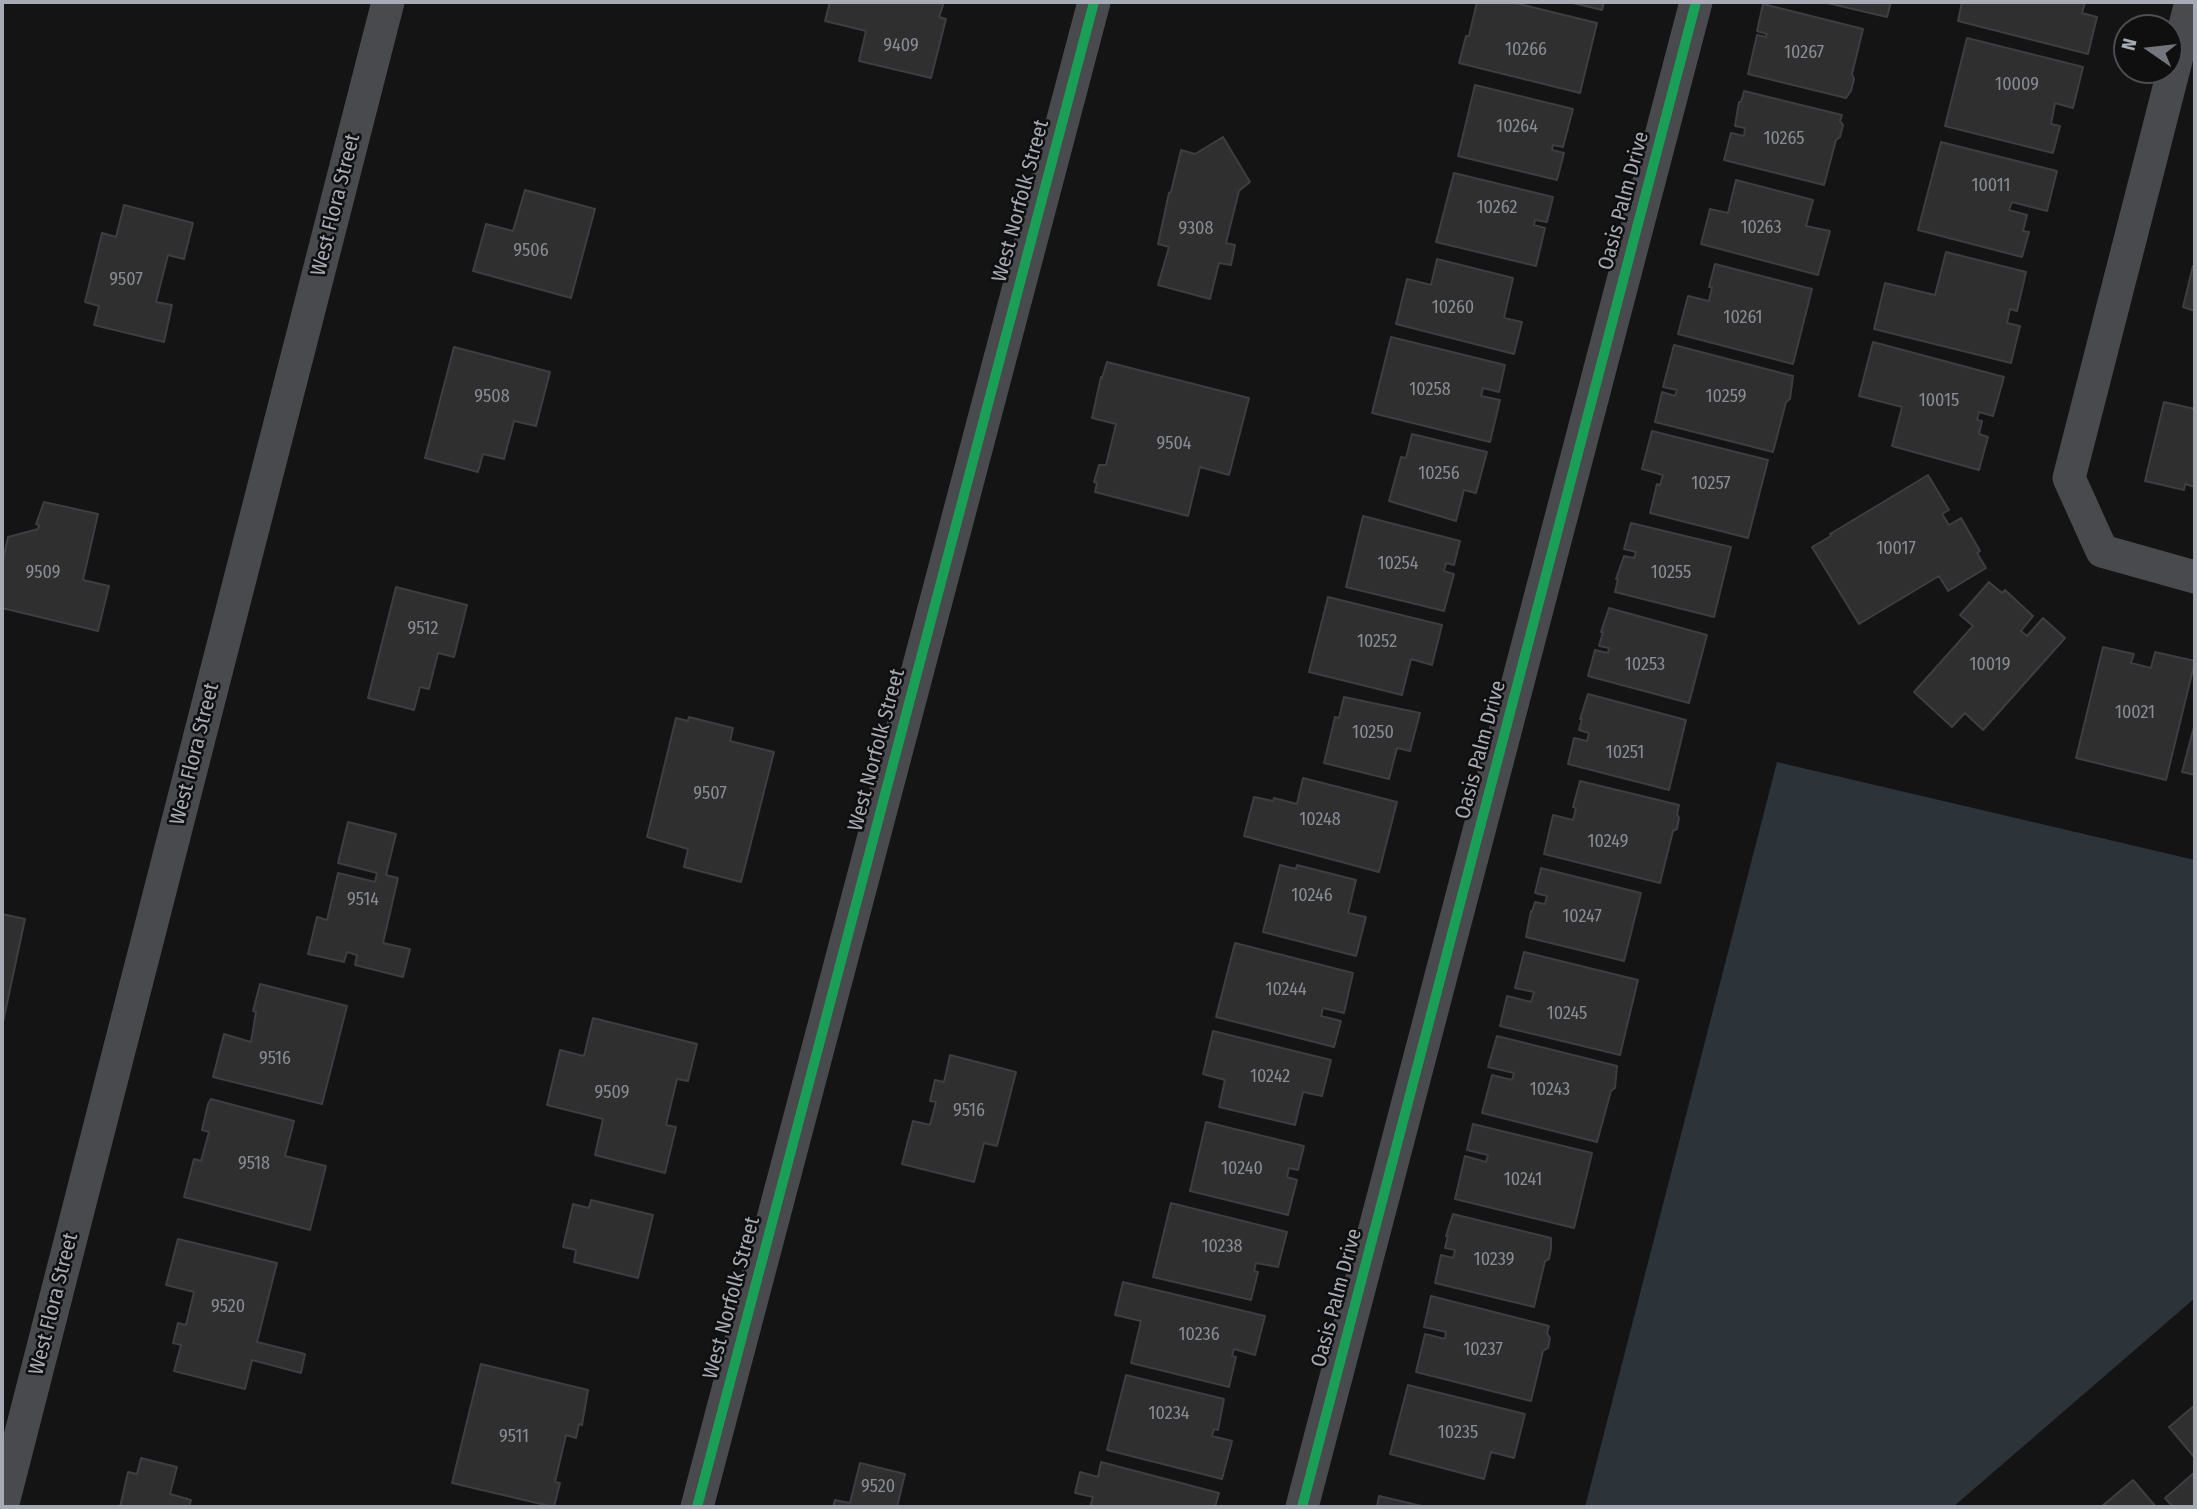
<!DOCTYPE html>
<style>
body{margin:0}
#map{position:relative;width:2197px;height:1509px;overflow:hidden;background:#141415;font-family:"Fira Sans Condensed",sans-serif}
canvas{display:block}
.frame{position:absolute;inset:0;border:4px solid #a6abb5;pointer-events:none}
.north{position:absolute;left:2113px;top:14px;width:70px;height:70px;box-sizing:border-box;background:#0f0f10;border:2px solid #4b4d52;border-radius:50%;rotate:284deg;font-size:19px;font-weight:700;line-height:28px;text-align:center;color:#a6abb5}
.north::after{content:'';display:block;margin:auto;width:24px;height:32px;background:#73767d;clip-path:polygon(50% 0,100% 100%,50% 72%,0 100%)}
</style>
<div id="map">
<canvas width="2197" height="1509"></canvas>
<div class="frame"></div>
<div class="north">N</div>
</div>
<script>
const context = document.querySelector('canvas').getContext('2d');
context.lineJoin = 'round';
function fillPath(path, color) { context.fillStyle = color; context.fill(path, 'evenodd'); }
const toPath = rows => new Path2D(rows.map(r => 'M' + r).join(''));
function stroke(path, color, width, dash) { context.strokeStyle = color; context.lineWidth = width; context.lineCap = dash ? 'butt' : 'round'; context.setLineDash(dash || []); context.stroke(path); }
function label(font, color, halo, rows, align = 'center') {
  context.font = font + ' "Fira Sans Condensed",sans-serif'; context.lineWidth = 5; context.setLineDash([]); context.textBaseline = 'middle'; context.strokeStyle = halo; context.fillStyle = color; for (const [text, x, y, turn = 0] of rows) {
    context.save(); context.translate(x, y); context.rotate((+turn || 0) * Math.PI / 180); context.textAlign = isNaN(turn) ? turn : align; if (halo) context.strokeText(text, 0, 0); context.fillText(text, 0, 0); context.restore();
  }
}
const water = toPath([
 [1777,762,2195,860,2195,1298,1953,1507,1585,1507]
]);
const building = toPath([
 [830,2,944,2,939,17,946,19,931,78,859,61,866,31,825,21,830,2],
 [1477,2,1511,2,1597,23,1580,93,1459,63,1466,36,1469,36,1477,2],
 [1569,2,1604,2,1602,10,1569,2],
 [1823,2,1891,2,1887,17,1823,2],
 [1962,2,2085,2,2082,13,2097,17,2088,54,1958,21,1962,2],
 [1763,4,1863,29,1852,74,1854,79,1851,91,1846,98,1748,74,1757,35,1766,37,1767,34,1757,31,1763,4],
 [1967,38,2083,67,2073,108,2055,103,2051,124,2060,126,2053,153,1945,126,1967,38],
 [1475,85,1573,109,1563,147,1553,145,1552,150,1564,153,1557,180,1458,156,1475,85],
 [1744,91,1842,115,1840,121,1843,125,1840,137,1836,140,1824,185,1724,160,1731,133,1744,136,1745,128,1735,126,1739,102,1741,102,1744,91],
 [1223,137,1250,182,1239,191,1226,243,1235,245,1231,265,1219,263,1210,299,1158,285,1169,247,1158,244,1169,193,1171,192,1181,150,1195,154,1223,137],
 [1941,142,2057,171,2047,211,2012,202,2009,210,2027,215,2023,231,2029,232,2022,257,1918,230,1941,142],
 [1454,173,1553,197,1547,222,1535,220,1534,225,1545,228,1536,266,1436,242,1454,173],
 [1736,180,1813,200,1806,226,1830,231,1818,275,1701,244,1710,209,1728,213,1736,180],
 [525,190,595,209,571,298,473,271,486,224,513,231,525,190],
 [124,205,193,223,184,259,168,255,156,302,172,305,164,342,94,325,99,306,85,302,102,233,116,237,124,205],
 [1946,252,2026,272,2017,311,2010,309,2007,323,2020,326,2011,363,1874,329,1885,283,1935,295,1946,252],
 [1437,259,1513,278,1504,318,1522,322,1514,354,1396,324,1407,279,1431,285,1437,259],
 [1715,264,1812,289,1793,364,1678,334,1688,296,1709,301,1712,287,1709,287,1715,264],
 [2193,266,2195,266,2195,311,2183,307,2193,266],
 [1391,337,1505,365,1499,392,1483,388,1481,396,1500,400,1490,442,1372,413,1391,337],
 [1873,342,2004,377,1993,416,1979,412,1977,420,1982,421,1979,434,1988,437,1979,470,1892,446,1902,407,1859,396,1873,342],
 [1674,345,1793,376,1790,399,1786,402,1773,452,1655,422,1662,392,1675,396,1677,390,1663,387,1674,345],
 [454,347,550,372,536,426,514,421,504,459,483,454,478,472,425,458,454,347],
 [1107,362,1249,398,1229,475,1200,467,1188,516,1095,492,1097,483,1094,482,1099,465,1106,465,1116,424,1092,418,1101,377,1102,378,1107,362],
 [2164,402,2195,409,2195,487,2185,484,2184,490,2145,481,2164,402],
 [1652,431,1768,460,1748,538,1650,513,1657,484,1660,485,1663,475,1642,469,1652,431],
 [1412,434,1487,452,1476,493,1464,490,1456,521,1389,501,1401,457,1406,458,1412,434],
 [1928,475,1949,510,1942,514,1949,525,1961,518,1980,551,1977,553,1986,568,1948,591,1939,576,1859,624,1812,547,1831,536,1830,534,1928,475],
 [44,502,98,514,83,580,109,586,98,631,2,608,2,565,8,537,38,529,39,525,36,524,44,502],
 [1363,516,1460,541,1454,565,1446,563,1444,571,1454,574,1444,611,1346,587,1363,516],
 [1631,523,1731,547,1714,617,1615,592,1618,579,1616,579,1624,556,1634,558,1636,552,1624,549,1631,523],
 [1989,582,2002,593,2005,590,2033,616,2021,631,2027,636,2043,618,2065,638,1983,730,1965,713,1952,727,1914,692,1973,626,1960,615,1989,582],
 [396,587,467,605,454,657,438,653,429,689,420,687,414,710,368,698,396,587],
 [1328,597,1442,625,1432,665,1411,659,1402,695,1309,672,1328,597],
 [1609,608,1707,635,1689,703,1588,676,1595,650,1608,653,1609,648,1599,646,1603,632,1601,632,1609,608],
 [2103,647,2134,654,2131,663,2151,668,2155,652,2195,661,2166,780,2076,758,2103,647],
 [1588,694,1686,720,1669,790,1568,764,1574,738,1587,741,1589,733,1579,730,1582,719,1580,719,1588,694],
 [1344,697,1420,713,1410,751,1397,748,1389,779,1324,763,1335,717,1339,718,1344,697],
 [689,717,733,728,730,741,774,752,741,882,684,867,688,849,647,837,676,718,688,721,689,717],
 [2195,723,2195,775,2182,772,2195,723],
 [1303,778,1397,802,1379,872,1244,836,1254,797,1273,801,1274,798,1297,804,1303,778],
 [1580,781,1679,805,1677,814,1679,818,1677,829,1673,831,1660,883,1544,854,1553,815,1573,820,1576,808,1573,807,1580,781],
 [348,822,396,834,386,875,398,878,383,943,410,949,403,977,355,965,357,955,347,952,344,962,308,954,317,917,327,920,338,873,375,882,377,873,338,863,348,822],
 [1280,865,1296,869,1297,865,1356,880,1348,913,1366,917,1356,956,1263,932,1280,865],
 [1541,868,1641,893,1624,961,1526,937,1531,911,1532,912,1535,902,1545,904,1547,896,1535,893,1541,868],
 [2,914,25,919,3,1022,2,1022,2,914],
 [1235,943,1353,973,1344,1013,1323,1008,1321,1016,1341,1021,1334,1047,1216,1017,1235,943],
 [1524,952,1638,980,1620,1055,1500,1026,1507,996,1531,1002,1534,992,1515,988,1524,952],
 [260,984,347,1006,322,1104,213,1077,224,1034,251,1042,256,1012,253,1011,260,984],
 [593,1018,697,1044,688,1081,677,1079,666,1125,676,1127,665,1173,595,1155,603,1119,547,1105,560,1050,584,1056,593,1018],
 [1213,1031,1331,1060,1322,1096,1303,1092,1295,1125,1219,1107,1225,1080,1203,1074,1213,1031],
 [1497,1036,1617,1066,1615,1088,1611,1091,1597,1142,1482,1113,1492,1075,1512,1080,1514,1073,1488,1067,1497,1036],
 [950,1055,1016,1072,997,1146,984,1143,974,1182,902,1164,913,1121,930,1125,936,1102,930,1101,935,1080,944,1082,950,1055],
 [211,1099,294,1121,285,1156,326,1166,310,1230,184,1197,194,1159,201,1161,209,1132,202,1130,208,1104,211,1099],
 [1206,1122,1304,1146,1298,1170,1289,1168,1287,1177,1297,1180,1288,1215,1190,1191,1206,1122],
 [1473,1124,1592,1153,1574,1228,1455,1199,1465,1156,1486,1162,1488,1155,1467,1150,1473,1124],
 [591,1200,653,1215,638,1278,574,1262,576,1250,563,1247,573,1204,589,1208,591,1200],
 [1171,1203,1287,1232,1278,1267,1256,1263,1254,1271,1258,1272,1251,1300,1153,1277,1171,1203],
 [1453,1214,1551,1238,1551,1249,1549,1259,1545,1261,1534,1307,1435,1283,1441,1255,1453,1258,1455,1250,1445,1248,1448,1236,1446,1236,1453,1214],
 [178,1239,277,1263,257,1342,305,1354,301,1373,252,1360,245,1389,174,1371,181,1345,173,1343,178,1323,186,1325,194,1292,166,1285,178,1239],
 [1123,1282,1265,1316,1255,1355,1234,1349,1232,1356,1236,1357,1229,1387,1131,1363,1141,1321,1115,1315,1123,1282],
 [1431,1296,1549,1326,1547,1333,1550,1338,1548,1348,1543,1351,1531,1401,1416,1372,1425,1334,1445,1339,1446,1332,1424,1327,1431,1296],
 [481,1364,588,1390,582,1425,579,1424,576,1438,566,1435,555,1482,560,1483,554,1507,452,1483,481,1364],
 [1126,1375,1224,1399,1218,1430,1214,1429,1212,1436,1232,1441,1222,1479,1107,1450,1126,1375],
 [1408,1385,1525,1414,1514,1458,1491,1452,1484,1479,1390,1454,1408,1385],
 [2195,1405,2195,1458,2169,1427,2195,1405],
 [141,1458,177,1467,170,1494,191,1500,189,1507,120,1507,128,1472,137,1474,141,1458],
 [1101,1462,1219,1493,1215,1507,1090,1507,1093,1497,1075,1493,1080,1472,1098,1477,1101,1462],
 [860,1463,905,1474,897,1507,833,1507,835,1500,850,1503,860,1463],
 [2195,1472,2195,1507,2173,1507,2165,1498,2195,1472],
 [2133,1480,2156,1507,2101,1507,2133,1480],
 [1379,1496,1426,1507,1377,1507,1379,1496]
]);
const minor = toPath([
 [2191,2,2069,478,2102,551,2195,577],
 [2,1507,388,2],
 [697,1507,1094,2],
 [1302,1507,1696,2]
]);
const cycleway = toPath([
 [697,1507,1094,2],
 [1302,1507,1696,2]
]);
const numberNames = [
 ["9409",901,46],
 ["10266",1526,50],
 ["10267",1804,53],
 ["10009",2017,85],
 ["10264",1517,127],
 ["10265",1784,139],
 ["10011",1991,186],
 ["10262",1497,208],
 ["10263",1761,228],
 ["9308",1196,229],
 ["9506",531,251],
 ["9507",126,280],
 ["10260",1453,308],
 ["10261",1743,318],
 ["10258",1430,390],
 ["9508",492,397],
 ["10259",1726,397],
 ["10015",1939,401],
 ["9504",1174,444],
 ["10256",1439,474],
 ["10257",1711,484],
 ["10017",1896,549],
 ["10254",1398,564],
 ["9509",43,573],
 ["10255",1671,573],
 ["9512",423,629],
 ["10252",1377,642],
 ["10253",1645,665],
 ["10019",1990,665],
 ["10021",2135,713],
 ["10250",1373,733],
 ["10251",1625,753],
 ["9507",710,794],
 ["10248",1320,820],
 ["10249",1608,842],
 ["10246",1312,896],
 ["9514",363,900],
 ["10247",1582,917],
 ["10244",1286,990],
 ["10245",1567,1014],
 ["9516",275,1059],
 ["10242",1270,1077],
 ["10243",1550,1090],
 ["9509",612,1093],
 ["9516",969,1111],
 ["9518",254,1164],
 ["10240",1242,1169],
 ["10241",1523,1180],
 ["10238",1222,1247],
 ["10239",1494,1260],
 ["9520",228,1307],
 ["10236",1199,1335],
 ["10237",1483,1350],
 ["10234",1169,1414],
 ["10235",1458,1433],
 ["9511",514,1437],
 ["9520",878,1487]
];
const streetNames = [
 ["West Norfolk Street",1021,201,-75],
 ["Oasis Palm Drive",1624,201,-75],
 ["West Flora Street",336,205,-76],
 ["West Norfolk Street",877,750,-75],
 ["Oasis Palm Drive",1481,750,-75],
 ["West Flora Street",195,754,-76],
 ["West Norfolk Street",732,1298,-75],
 ["Oasis Palm Drive",1337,1298,-75],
 ["West Flora Street",54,1304,-76]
];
fillPath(water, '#2c3339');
fillPath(building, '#2f2f30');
stroke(building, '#3d3e41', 2);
stroke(minor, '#494a4d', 33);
stroke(cycleway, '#1a9f57', 10);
label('18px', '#888c94', null, numberNames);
label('21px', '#a6abb5', '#0f0f10', streetNames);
</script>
